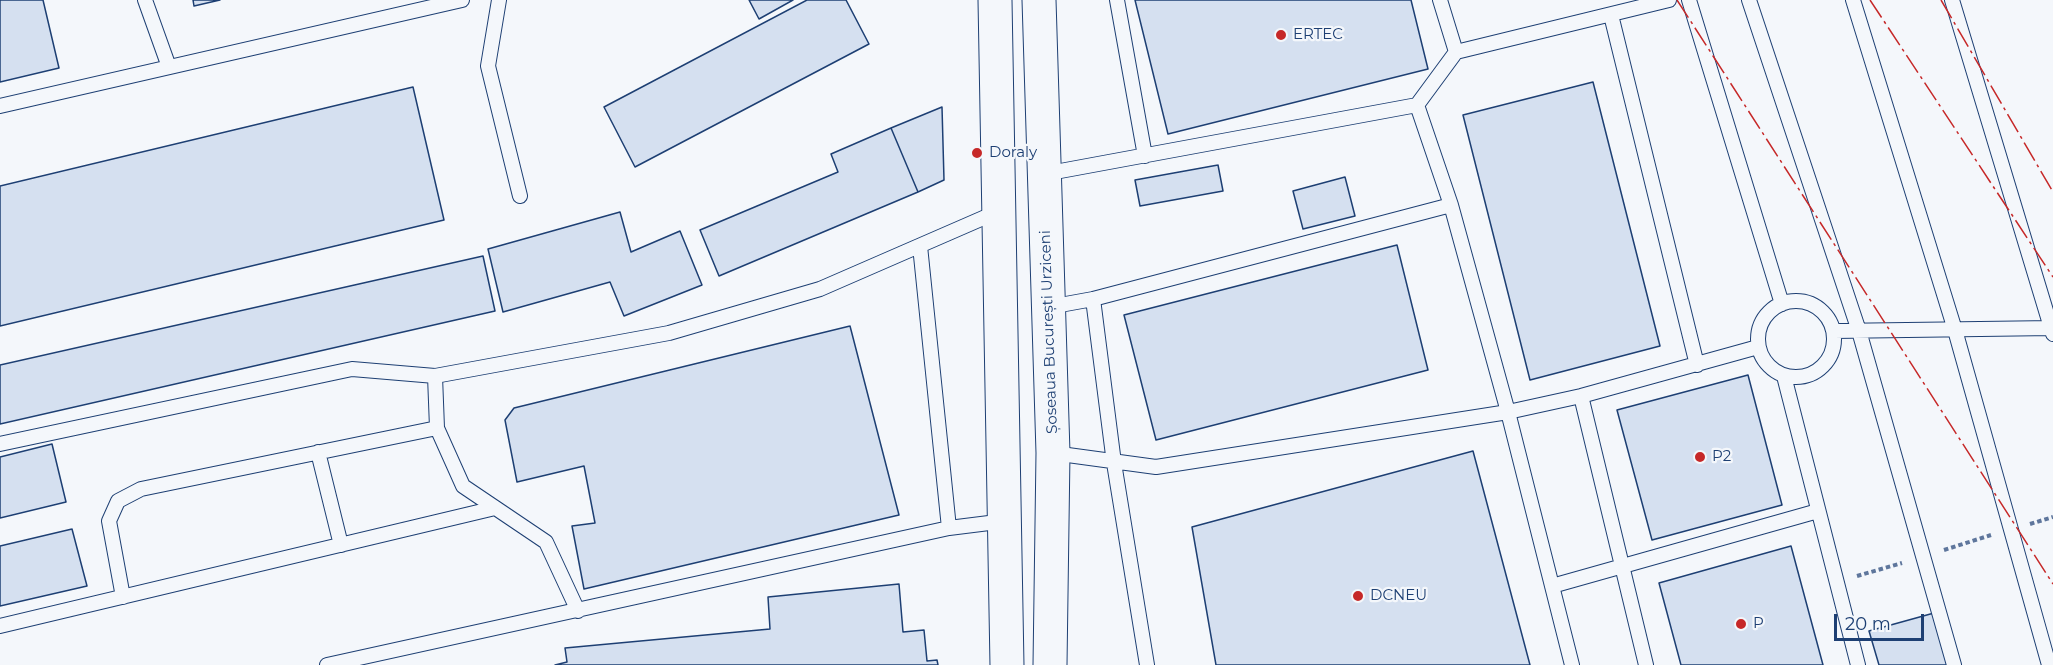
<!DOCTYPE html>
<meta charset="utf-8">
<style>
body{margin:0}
#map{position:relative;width:2053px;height:665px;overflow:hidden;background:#f4f7fb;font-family:Montserrat,sans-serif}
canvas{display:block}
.scale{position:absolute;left:1834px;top:614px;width:90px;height:27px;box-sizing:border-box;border:3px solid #1d3f73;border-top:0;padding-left:8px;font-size:18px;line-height:21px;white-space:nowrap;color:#1d3f73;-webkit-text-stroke:4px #f4f7fb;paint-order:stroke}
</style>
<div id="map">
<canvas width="2053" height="665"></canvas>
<div class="scale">20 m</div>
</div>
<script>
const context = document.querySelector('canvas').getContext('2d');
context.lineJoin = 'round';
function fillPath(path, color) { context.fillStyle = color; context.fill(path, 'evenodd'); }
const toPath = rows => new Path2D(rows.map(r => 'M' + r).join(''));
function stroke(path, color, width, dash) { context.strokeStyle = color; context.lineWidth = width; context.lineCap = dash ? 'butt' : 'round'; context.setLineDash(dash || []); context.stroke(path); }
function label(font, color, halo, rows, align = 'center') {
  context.font = font + ' Montserrat,sans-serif'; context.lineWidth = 4.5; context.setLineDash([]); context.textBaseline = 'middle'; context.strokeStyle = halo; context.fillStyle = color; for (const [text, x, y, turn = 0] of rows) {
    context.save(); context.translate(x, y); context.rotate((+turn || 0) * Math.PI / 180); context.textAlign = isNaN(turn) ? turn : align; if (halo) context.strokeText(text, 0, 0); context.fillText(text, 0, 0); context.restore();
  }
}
const building = toPath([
 [0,0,43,0,59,68,0,82,0,0],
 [193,0,220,0,194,6,193,0],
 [749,0,793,0,759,19,749,0],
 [807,0,846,0,869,44,635,167,604,107,807,0],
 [1135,0,1411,0,1428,69,1168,134,1135,0],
 [1593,82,1660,346,1530,380,1463,115,1593,82],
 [413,87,444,220,0,326,0,186,413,87],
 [942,107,944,180,918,192,891,128,942,107],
 [891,128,918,192,719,276,700,230,838,172,831,154,891,128],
 [1218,165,1223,191,1140,206,1135,180,1218,165],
 [1345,177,1355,216,1303,229,1293,191,1345,177],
 [620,212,631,252,680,231,702,285,624,316,610,282,503,312,488,249,620,212],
 [1397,245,1428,370,1156,440,1124,315,1397,245],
 [483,256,495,311,0,424,0,365,483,256],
 [850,326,899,515,584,589,572,526,595,523,584,466,517,482,505,420,514,408,850,326],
 [1748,375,1782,505,1652,540,1617,410,1748,375],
 [52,444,66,502,0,518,0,457,52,444],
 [1473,451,1530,665,1216,665,1192,527,1473,451],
 [72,529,87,586,0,606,0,546,72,529],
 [1791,546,1823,665,1681,665,1659,583,1791,546],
 [899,584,903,632,924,630,927,661,937,660,938,665,555,665,567,662,565,648,770,629,768,597,899,584],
 [1934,613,1949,665,1879,665,1869,631,1934,613]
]);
const path = toPath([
 [2030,524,2053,517],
 [1944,550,1991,535],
 [1857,576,1902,563]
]);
const service = toPath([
 [145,0,169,67],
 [499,0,488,66,520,196],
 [1117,0,1145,156],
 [1440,0,1456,52],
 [1689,0,1782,304],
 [1749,0,1859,331,1954,665],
 [1853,0,1955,330,2049,665],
 [1952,0,2053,334],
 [1611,15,1697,365],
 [1417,105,1456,52,1669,0],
 [0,106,462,0],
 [1044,174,1417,105,1451,205,1508,412,1572,665],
 [920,246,949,528],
 [1093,299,1114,463,1147,665],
 '1758 339a38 38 0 1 1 76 0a38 38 0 1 1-76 0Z',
 [1049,307,1093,299,1451,205],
 [1834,331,2053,328],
 [435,376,437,428,463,486,546,542,578,611],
 [1784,376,1858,665],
 [1581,396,1646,665],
 [0,444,352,369,435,376,669,333,820,289,997,212],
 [318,452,341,545],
 [1053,453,1156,467,1508,412,1581,396,1758,347],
 [1552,586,1818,511],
 [123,597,109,521,118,501,141,489,437,428],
 [0,626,495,508],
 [327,665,949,528,1005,521]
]);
const trunk = toPath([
 [995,0,1007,665],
 [1039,0,1053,453,1050,665]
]);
const power = toPath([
 [1677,0,2053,584],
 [1870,0,2053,277],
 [1941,0,2053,192]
]);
const markers = [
 [1281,35,6,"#c62828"],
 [977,153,6,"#c62828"],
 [1700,457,6,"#c62828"],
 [1358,596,6,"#c62828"],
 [1741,624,6,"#c62828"]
];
const poiNames = [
 ["ERTEC",1293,35],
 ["Doraly",989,153],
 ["P2",1712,457],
 ["DCNEU",1370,596],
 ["P",1753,624]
];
const streetNames = [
 ["Șoseaua București Urziceni",1049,332,-92]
];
fillPath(building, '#d5e0f0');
stroke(building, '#1d3f73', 1.5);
stroke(service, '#1d3f73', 16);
stroke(trunk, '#1d3f73', 35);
stroke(path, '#5e769c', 4, [4.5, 3]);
stroke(service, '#f4f7fb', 14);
stroke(trunk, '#f4f7fb', 33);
stroke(power, '#c62828', 1.5, [21, 4.5, 3, 4.5]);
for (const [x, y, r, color] of markers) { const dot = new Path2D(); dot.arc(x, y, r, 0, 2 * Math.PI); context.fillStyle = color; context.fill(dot); stroke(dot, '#f4f7fb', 2); }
label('15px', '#1d3f73', '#f4f7fb', poiNames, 'left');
label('15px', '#1d3f73', '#f4f7fb', streetNames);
</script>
